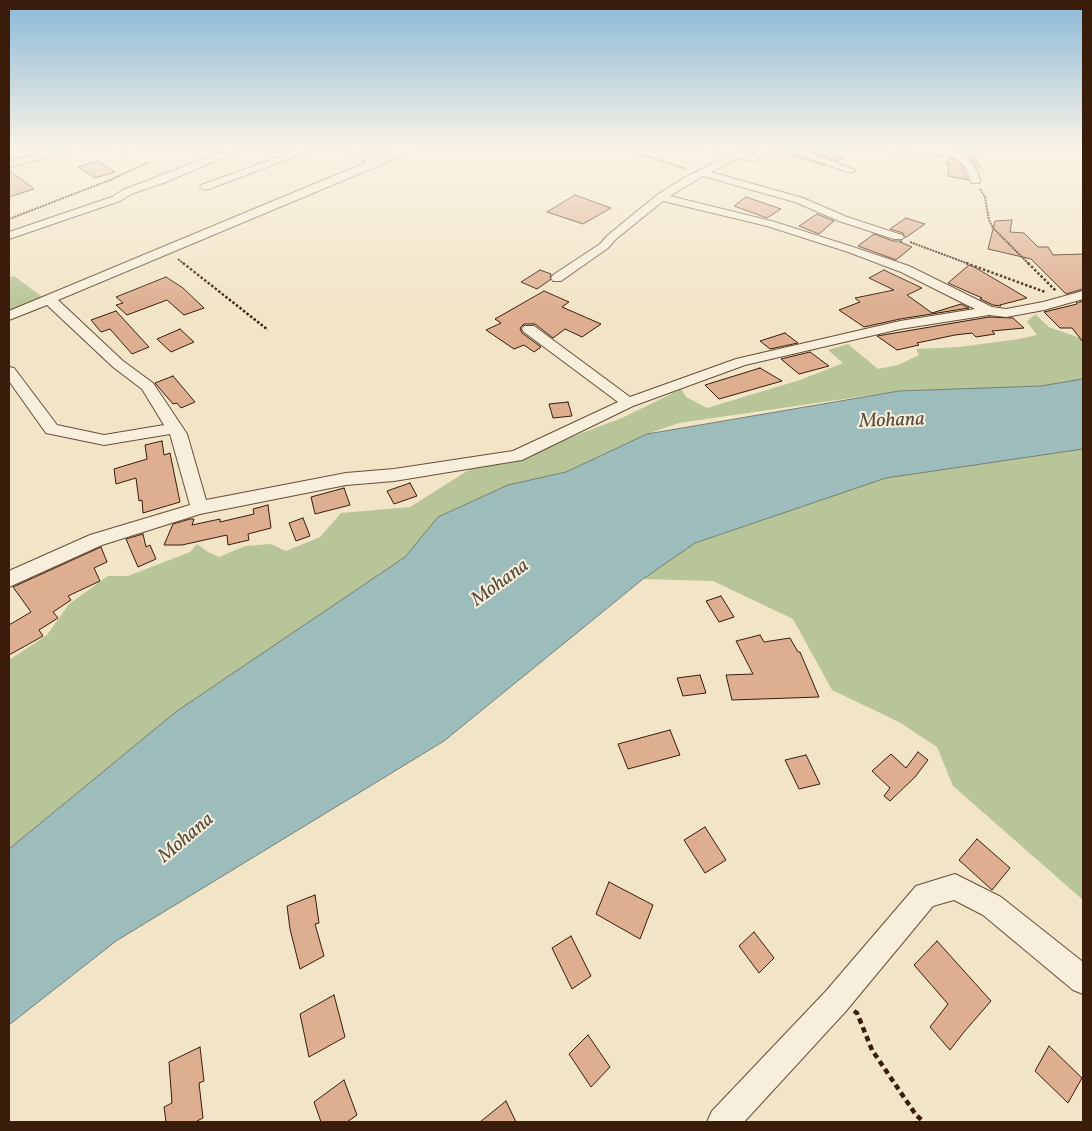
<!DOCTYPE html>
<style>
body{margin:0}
#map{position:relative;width:1092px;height:1131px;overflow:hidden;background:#f2e5c7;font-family:Vollkorn,serif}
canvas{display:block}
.frame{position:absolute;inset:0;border:10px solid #391c09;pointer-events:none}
</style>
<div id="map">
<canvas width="1092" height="1131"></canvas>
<div class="frame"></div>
</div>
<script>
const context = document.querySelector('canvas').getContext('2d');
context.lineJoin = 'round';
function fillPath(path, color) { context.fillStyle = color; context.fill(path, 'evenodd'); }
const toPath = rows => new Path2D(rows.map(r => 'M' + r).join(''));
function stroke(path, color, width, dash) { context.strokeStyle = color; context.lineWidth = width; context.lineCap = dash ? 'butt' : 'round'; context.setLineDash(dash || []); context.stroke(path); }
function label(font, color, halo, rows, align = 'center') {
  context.font = font + ' Vollkorn,serif'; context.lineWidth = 4; context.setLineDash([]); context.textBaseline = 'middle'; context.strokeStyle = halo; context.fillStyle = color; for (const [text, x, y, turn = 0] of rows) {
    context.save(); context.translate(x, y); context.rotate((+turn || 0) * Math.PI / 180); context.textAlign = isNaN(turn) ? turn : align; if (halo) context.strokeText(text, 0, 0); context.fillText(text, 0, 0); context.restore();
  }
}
const green = toPath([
 [14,276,45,299,9,314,9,278],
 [1035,314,1049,327,1083,339,1083,379,1041,386,899,391,679,423,647,434,566,472,508,485,438,517,405,557,177,711,9,849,9,660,47,635,69,604,108,576,128,576,190,552,197,544,208,552,219,557,245,546,271,544,286,551,320,537,341,513,410,507,472,468,528,457,571,437,622,418,681,389,686,397,707,408,800,380,843,363,828,350,848,344,878,369,898,365,919,355,916,349,959,347,1019,339,1037,335,1027,322],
 [1083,449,1083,900,953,786,937,747,899,722,832,690,793,619,713,581,643,579,695,543,886,478]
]);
const water = toPath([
 [1083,379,1083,449,886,478,695,543,643,579,444,741,116,941,9,1025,9,849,177,711,405,557,438,517,508,485,566,472,647,434,899,391,1041,386,1083,379]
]);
const building = toPath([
 [779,149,783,149,826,166,778,152,779,149],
 [805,149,824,149,844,158,837,161,805,149],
 [957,150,971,151,980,167,976,166,969,157,957,150],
 [950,158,961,164,968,180,948,176,949,164,945,164,950,158],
 [97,161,115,172,95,178,78,167,97,161],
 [9,170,34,189,9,197,9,170],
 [575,195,611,208,583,224,547,212,575,195],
 [746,197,781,209,767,218,734,206,746,197],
 [817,214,834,221,819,234,799,226,817,214],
 [906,218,925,224,905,238,903,233,890,229,906,218],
 [1012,220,1010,232,1024,233,1038,247,1048,247,1053,255,1083,254,1083,289,1066,294,1031,259,988,249,995,221,1012,220],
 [874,234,893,241,902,241,900,242,912,247,896,260,858,246,874,234],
 [969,265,976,268,1027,298,1000,305,1001,306,993,305,980,299,982,298,948,283,969,265],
 [540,270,551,274,550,280,537,289,521,282,540,270],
 [884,270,922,288,907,295,932,313,961,304,969,308,900,319,864,327,839,310,860,302,855,298,894,290,869,278,884,270],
 [166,277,183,288,204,308,184,315,167,300,127,315,116,305,123,303,116,297,166,277],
 [544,291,569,302,562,307,601,324,582,337,565,329,553,338,535,324,524,324,520,328,522,333,541,347,534,352,524,345,514,349,486,330,501,323,495,319,544,291],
 [1083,301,1083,342,1072,328,1060,328,1044,312,1077,304,1076,303,1083,301],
 [116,311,149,347,132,354,110,329,101,332,91,320,116,311],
 [989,317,1013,318,1024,328,992,331,995,334,976,337,972,333,955,335,917,343,919,345,897,350,877,336,989,317],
 [180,329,194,342,171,352,157,339,180,329],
 [785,333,798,343,770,349,760,341,785,333],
 [810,352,829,366,799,374,781,359,810,352],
 [760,368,782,381,719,399,705,385,760,368],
 [173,376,195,402,181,408,177,403,173,404,155,383,173,376],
 [568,402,572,416,553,418,549,404,568,402],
 [162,441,164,455,170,453,180,502,143,513,142,500,139,501,136,478,116,484,114,469,147,459,145,445,162,441],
 [410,483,417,496,394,504,387,491,410,483],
 [344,488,350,505,315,514,311,497,344,488],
 [268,505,271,528,248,534,249,540,228,545,227,535,182,545,164,545,173,524,190,519,194,519,192,525,220,519,220,522,254,514,253,509,268,505],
 [303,518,310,536,296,541,289,523,303,518],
 [143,534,146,547,150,545,156,559,138,567,126,539,143,534],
 [101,547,107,562,94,568,100,581,68,596,71,600,53,612,58,618,39,630,43,636,9,655,9,625,31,612,13,587,101,547],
 [721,596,734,617,719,622,706,601,721,596],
 [760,635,764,642,790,638,798,652,800,652,819,697,732,700,726,675,753,674,736,641,760,635],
 [700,675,706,693,683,696,677,678,700,675],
 [670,730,680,755,628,769,618,744,670,730],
 [918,752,928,760,915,777,890,801,884,796,890,788,872,771,891,754,906,768,918,752],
 [806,755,820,784,799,789,785,760,806,755],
 [705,827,726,860,705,873,684,840,705,827],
 [977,839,1010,868,992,890,959,860,977,839],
 [609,882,653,905,640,939,596,914,609,882],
 [315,895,319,923,315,924,324,956,300,969,290,929,287,906,315,895],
 [754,932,774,958,759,973,739,946,754,932],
 [571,936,591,976,572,989,552,948,571,936],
 [937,941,991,1001,964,1032,950,1050,930,1027,948,1004,914,965,937,941],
 [334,995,345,1037,309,1057,300,1014,334,995],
 [588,1035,610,1067,591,1087,569,1054,588,1035],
 [1049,1046,1082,1078,1068,1103,1035,1071,1049,1046],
 [200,1047,204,1081,199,1083,203,1118,195,1122,166,1122,164,1107,172,1103,169,1062,200,1047],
 [344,1080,357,1115,347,1122,321,1122,314,1102,344,1080],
 [506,1101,516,1122,480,1122,506,1101]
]);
const pathFar2 = toPath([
 [625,149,686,169],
 [683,149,710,150],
 [980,189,985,197,989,220,993,228,1029,264],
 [9,219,110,180,149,162],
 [910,242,969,264],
 [178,259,184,264]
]);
const pathFar1 = toPath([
 [183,263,268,330],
 [966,263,1045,292],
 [1028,263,1056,291]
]);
const path = toPath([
 [854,1011,857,1013,872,1050,916,1115,924,1122]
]);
const minor = toPath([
 [60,149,78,149,9,167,9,161,60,149],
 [116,149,134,149,122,154,116,149],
 [229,149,243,149,166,182,131,194,120,201,9,239,9,232,112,197,123,190,229,149],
 [301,149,315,149,209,189,205,190,200,187,201,185,301,149],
 [343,149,355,149,376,159,398,149,411,149,380,165,58,300,123,361,153,383,187,434,206,500,346,473,394,469,513,451,618,402,524,332,522,329,524,326,534,326,630,397,736,359,900,321,975,309,901,272,848,252,767,226,663,201,616,239,608,248,561,281,553,281,551,278,553,275,600,244,608,235,657,195,682,179,729,155,717,149,730,149,753,155,765,149,777,149,754,161,738,158,711,172,803,198,847,217,902,235,904,237,902,239,894,239,839,221,795,202,703,176,670,196,775,222,856,248,909,266,992,307,1006,309,1043,302,1083,291,1083,299,1044,310,1006,317,989,315,900,329,745,365,633,406,522,460,394,481,346,485,200,514,102,545,9,587,9,571,90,535,190,505,170,434,104,445,46,433,9,381,9,367,14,368,57,425,104,435,164,425,142,389,113,367,47,305,9,320,9,311,367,162,343,149],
 [785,149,799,149,855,170,853,172,847,172,785,149],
 [890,149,954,150,968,159,978,172,980,181,979,183,971,183,968,172,962,163,949,155,894,152,890,149],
 [955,874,1001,897,1083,962,1083,994,1073,990,983,915,954,900,933,906,846,1011,744,1122,707,1122,712,1111,826,991,916,886,955,874]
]);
const waterNames = [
 ["Mohana",892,422,-2],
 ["Mohana",501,584,-36],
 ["Mohana",187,839,-40]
];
fillPath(green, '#b8c598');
fillPath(water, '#9dbdbd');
stroke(water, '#757d75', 1);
fillPath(building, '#ddae90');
stroke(building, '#391c09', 1);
stroke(minor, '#674e38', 2);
stroke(pathFar2, '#391c09', 2, [2, 1]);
stroke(pathFar1, '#391c09', 2.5, [2.5, 2]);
stroke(path, '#391c09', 4.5, [5.5, 4]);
fillPath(minor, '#f7eedb');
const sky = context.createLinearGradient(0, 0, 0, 308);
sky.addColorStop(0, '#8ab8d7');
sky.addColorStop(0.48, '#f9f3e6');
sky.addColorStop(1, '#f9f3e600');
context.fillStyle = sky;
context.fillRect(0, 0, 1092, 308);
label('italic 20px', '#574c3f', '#f7eedb', waterNames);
</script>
